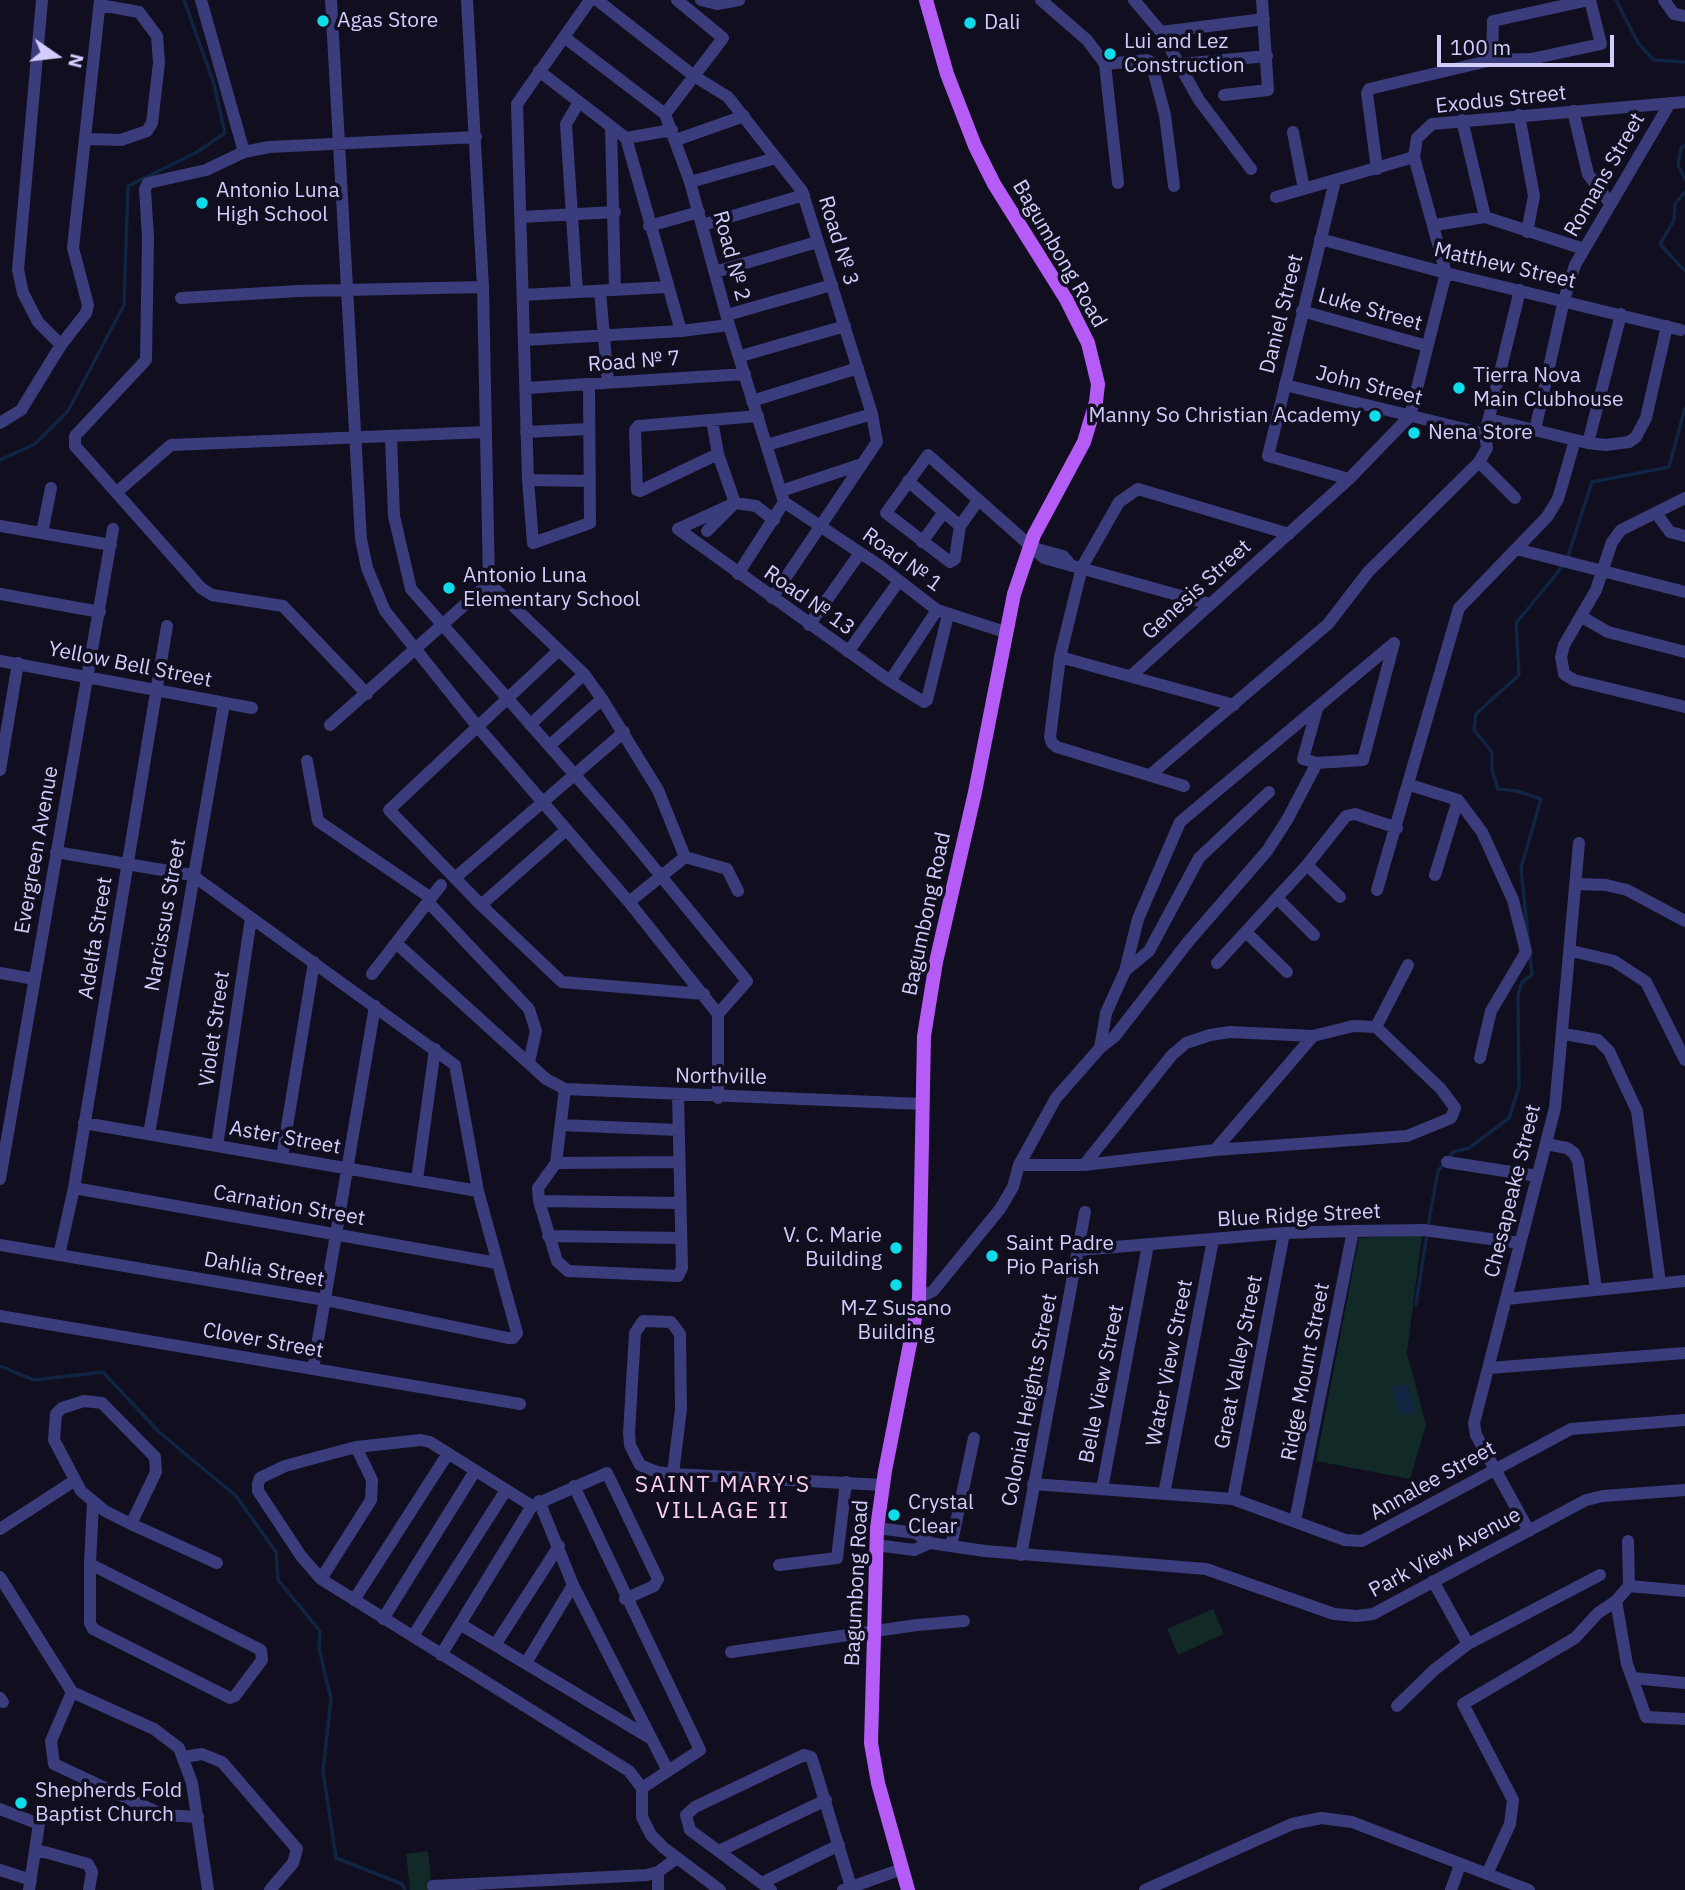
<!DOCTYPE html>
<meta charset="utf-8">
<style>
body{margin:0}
#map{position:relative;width:1685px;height:1890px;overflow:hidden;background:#100e1f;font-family:"IBM Plex Sans",sans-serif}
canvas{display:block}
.north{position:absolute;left:21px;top:21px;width:70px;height:70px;-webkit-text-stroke:5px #100e1f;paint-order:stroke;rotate:104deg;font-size:19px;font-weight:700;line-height:28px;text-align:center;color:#d2cefc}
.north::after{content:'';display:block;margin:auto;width:24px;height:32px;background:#d2cefc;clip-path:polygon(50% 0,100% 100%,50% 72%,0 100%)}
.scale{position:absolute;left:1437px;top:35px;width:177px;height:32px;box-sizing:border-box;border:4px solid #d2cefc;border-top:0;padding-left:9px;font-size:21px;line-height:24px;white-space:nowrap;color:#d2cefc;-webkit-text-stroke:5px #100e1f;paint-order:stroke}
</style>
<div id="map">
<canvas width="1685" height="1890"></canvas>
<div class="north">N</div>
<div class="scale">100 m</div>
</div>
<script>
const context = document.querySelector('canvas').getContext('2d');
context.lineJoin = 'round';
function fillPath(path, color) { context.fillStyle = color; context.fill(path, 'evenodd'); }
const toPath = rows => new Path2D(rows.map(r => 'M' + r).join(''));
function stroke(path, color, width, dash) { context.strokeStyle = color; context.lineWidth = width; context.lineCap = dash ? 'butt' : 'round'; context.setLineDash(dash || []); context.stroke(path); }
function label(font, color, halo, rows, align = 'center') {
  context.font = font + ' "IBM Plex Sans",sans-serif'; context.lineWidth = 7; context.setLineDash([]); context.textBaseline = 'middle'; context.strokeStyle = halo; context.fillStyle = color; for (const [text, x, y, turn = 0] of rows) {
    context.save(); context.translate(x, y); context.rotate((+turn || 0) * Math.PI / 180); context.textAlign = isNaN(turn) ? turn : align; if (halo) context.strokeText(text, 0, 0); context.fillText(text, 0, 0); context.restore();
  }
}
const green = toPath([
 [1422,1235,1407,1353,1426,1425,1410,1479,1316,1461,1359,1238],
 [1213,1609,1224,1634,1178,1655,1167,1629],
 [428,1851,432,1890,410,1890,406,1854]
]);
const water = toPath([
 [1407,1383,1416,1411,1401,1416,1392,1388]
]);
const stream = toPath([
 [1616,0,1638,43,1654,60,1685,62],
 [1685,145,1681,148,1678,165,1685,179],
 [1685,192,1675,204,1674,220,1660,244,1685,271],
 [0,460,35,444,68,411,124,305,128,186,197,152,225,133,214,84,184,0],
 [1449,1158,1453,1152,1469,1148,1509,1118,1519,1087,1518,995,1522,982,1532,975,1521,868,1541,799,1517,791,1498,789,1492,770,1492,752,1474,730,1476,714,1519,675,1516,623,1559,571,1568,556,1592,482,1669,467,1685,408],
 [1428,1226,1438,1171,1444,1164],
 [1416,1304,1427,1234],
 [0,1366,34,1380,103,1372,159,1432,236,1496,276,1552,278,1580,320,1631,319,1648,331,1699,323,1771,336,1858,402,1884,405,1890]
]);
const minor = toPath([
 [42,0,18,270,23,293,38,322,61,345,86,313,88,305,73,248,100,0],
 [201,0,244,152,206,170,148,183,145,189,148,238,146,360,75,436,75,446,201,588,212,595,283,606,367,694],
 [331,0,361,539,367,568,385,611,477,726,629,902,718,1014,718,1098],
 [467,0,483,287,489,583,584,674,602,699,658,790,685,857,727,869,738,891],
 [597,0,694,76,728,97,802,191,872,414,877,442,772,598],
 [701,0,717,4,739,0],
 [1041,0,1087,40,1105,64,1118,183],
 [1134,0,1161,32,1264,19],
 [1664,0,1674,14,1685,16],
 [1161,32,1199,100,1251,169],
 [564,37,665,114],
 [1492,60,1493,21,1589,0],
 [1105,64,1147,60,1151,62,1165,115,1174,186],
 [1181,64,1267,56],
 [539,71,626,138,672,130],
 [1224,95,1268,90,1262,0],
 [1573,111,1588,174,1610,203],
 [665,114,690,182,729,325,784,502],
 [665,114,723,38,677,0],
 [1519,115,1534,196,1527,232],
 [1462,120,1485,217],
 [611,127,615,290],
 [1293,132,1304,189],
 [626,138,681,331],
 [87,139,121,140,147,131,152,123,159,63,157,36,139,12,100,5],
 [676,140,744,116],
 [244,152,269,147,476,137],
 [1377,169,1367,93,1369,89,1492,60,1531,59,1601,44,1590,0],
 [1335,181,1268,456,1349,479],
 [690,182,776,158],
 [1276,197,1414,157],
 [521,217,615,212],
 [702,225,804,195],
 [1435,225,1485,217,1584,249],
 [649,226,699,212],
 [1320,239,1446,273,1681,330],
 [715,272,817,242],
 [600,291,608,383],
 [577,292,566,124,579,102],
 [523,295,667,287],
 [181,298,299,291,483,287],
 [1302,311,1427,346],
 [727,315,832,285],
 [524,340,681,331,729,325],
 [741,356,845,326],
 [589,384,590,523,533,543,528,480,517,104,590,0],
 [1285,385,1485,434],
 [526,388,745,374],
 [752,401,858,368],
 [1489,419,1588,443,1606,445,1629,442,1636,437,1646,418,1667,326],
 [0,423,21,410,61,345],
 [1535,430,1564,300,1575,265,1670,103],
 [526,432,588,429],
 [391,437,394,516,411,589,619,825,747,981,718,1014],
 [1588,443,1621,314],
 [767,445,872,414],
 [718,454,640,491,637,490,635,430,638,426,758,416],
 [1479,462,1515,498],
 [528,480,590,481],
 [908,481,960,526],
 [118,491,171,445,486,432],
 [781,491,859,465],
 [1685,498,1621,530,1612,542,1596,590,1564,645,1561,657,1564,674,1574,680,1685,707],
 [784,502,880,566,937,610,1005,632],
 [977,502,960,526,955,559,950,562,886,513,928,455,1044,558,1210,604],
 [1656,513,1670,532,1685,536],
 [774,520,756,506,735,503,678,529,890,681,924,702,927,700,948,615],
 [0,526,111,545],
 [707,531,735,503,718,454,712,420],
 [42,533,51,488],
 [922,542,944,512],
 [1037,549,1063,556,1069,563],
 [1516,549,1685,592],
 [738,574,784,502],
 [0,594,100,612],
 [1582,617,1608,632,1685,652],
 [809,625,860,553],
 [558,651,389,810,481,905,562,982,704,994],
 [848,652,899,581],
 [1060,657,1234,705],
 [0,661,252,708],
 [1131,676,1349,479,1410,416,1446,273,1414,157,1417,138,1432,124,1685,102],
 [890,681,937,610],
 [1317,709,1303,759,1317,763,1363,760,1394,643],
 [330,725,489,583],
 [530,725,584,674],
 [549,746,602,699],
 [307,761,318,821,431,898],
 [0,770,18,663],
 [1150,775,1328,624,1368,572,1479,462,1487,448,1485,434,1520,290],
 [1410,785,1458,800,1482,832,1513,900,1526,952,1491,1011,1480,1058],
 [1184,786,1057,747,1052,743,1050,737,1060,657,1082,567,1119,502,1138,489,1289,534],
 [1307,865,1340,897],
 [1435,875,1458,800],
 [456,877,624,732],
 [1578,884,1606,885,1627,890,1685,921],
 [1377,890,1459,608,1547,517,1558,499,1575,440],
 [1277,898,1314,935],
 [428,902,529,1009,536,1031,529,1062],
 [629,902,685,857],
 [481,905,566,830],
 [1246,932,1287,972],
 [396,943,546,1079,565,1089,922,1104],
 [1572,951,1614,961,1646,982,1685,1060],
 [1217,963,1307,865,1346,816,1355,814,1397,828],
 [1125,971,1149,951,1199,858,1269,792],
 [0,973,34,979],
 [372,974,441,885],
 [1376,1027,1408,965],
 [1564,1034,1598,1040,1609,1051,1637,1111,1660,1283],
 [1100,1048,1106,1013,1125,971,1138,919,1180,822,1394,643],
 [565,1089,556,1163,538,1188,539,1201,557,1261,568,1271,678,1276,682,1268,678,1096],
 [84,1123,478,1191],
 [561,1125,678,1130],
 [149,1134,224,703],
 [1546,1144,1567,1148,1574,1153,1578,1161,1596,1289],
 [217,1146,251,918],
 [1215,1150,1313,1036],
 [282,1157,314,962],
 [1447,1162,1537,1176],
 [556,1163,679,1162],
 [1019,1165,1084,1165,1215,1150,1407,1136,1451,1118,1455,1108,1441,1089,1376,1027,1353,1026,1313,1036,1230,1032,1210,1035,1186,1043,1172,1055,1084,1165],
 [0,1179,113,529],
 [417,1180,435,1049],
 [74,1188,497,1263],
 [539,1201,679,1203],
 [548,1236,680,1238],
 [0,1245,325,1300,508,1338,513,1338,517,1333,478,1191,455,1065,192,875,56,852],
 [1079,1250,1284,1233,1353,1231,1424,1230,1520,1243],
 [59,1255,74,1188,167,626],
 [919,1298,933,1291,1000,1209,1013,1187,1019,1165,1056,1098,1100,1048,1115,1036,1188,942,1267,851,1287,820,1317,763],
 [1506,1299,1685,1281],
 [0,1316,520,1404],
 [1489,1368,1685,1353],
 [313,1369,375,1006],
 [673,1474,681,1409,680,1334,671,1322,643,1321,635,1333,629,1433,630,1445,640,1465,657,1472,673,1474,883,1485],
 [1033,1484,1233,1499,1345,1540,1362,1541,1571,1429,1685,1420],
 [574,1486,700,1750,642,1788,642,1817,651,1835,664,1848,720,1890],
 [1102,1489,1148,1245],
 [1164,1494,1213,1240],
 [1233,1499,1284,1233],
 [539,1501,573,1585,667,1769],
 [532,1506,430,1442,421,1440,356,1447,285,1466,260,1478,258,1484,258,1491,301,1556,321,1579,629,1771,642,1788],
 [1295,1521,1353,1231],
 [131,1524,156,1472,155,1457,102,1403,84,1401,62,1408,56,1414,54,1440,81,1491,105,1511,131,1524,217,1563],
 [877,1528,916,1533,930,1543,985,1551,1206,1569,1334,1614,1356,1616,1373,1614,1586,1500,1603,1496,1685,1490],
 [0,1529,74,1481],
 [1529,1531,1476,1435,1474,1423,1555,1108,1579,843],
 [876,1545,914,1550,930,1543],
 [951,1546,974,1438],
 [1021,1555,1085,1212],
 [90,1564,261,1650,262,1660,235,1696,230,1698,93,1629,90,1623,90,1564,93,1502],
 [779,1565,837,1558,846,1482],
 [0,1577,72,1692,154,1729,179,1748,192,1783,208,1890],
 [321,1579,371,1500,372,1480,356,1447],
 [1433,1581,1468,1644],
 [1629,1586,1685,1591],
 [354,1600,447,1455],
 [1616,1601,1627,1664,1646,1717,1685,1719],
 [383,1619,475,1471],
 [460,1624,650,1738],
 [413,1636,506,1490],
 [495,1645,559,1546],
 [731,1652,917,1625,964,1621],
 [441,1655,532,1506,607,1473,658,1579,654,1586,625,1599],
 [526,1663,573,1585],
 [1633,1678,1685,1683],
 [72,1692,51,1741,54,1764,163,1815,198,1817],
 [0,1698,3,1702],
 [1397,1706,1434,1670,1468,1644,1600,1575],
 [184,1757,202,1754,222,1762,297,1849,293,1863,270,1890],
 [0,1809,39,1824,29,1890],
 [37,1850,88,1864,92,1872,89,1890],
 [719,1851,826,1800],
 [0,1870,31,1880],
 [658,1872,658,1890],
 [1487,1874,1510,1824,1513,1800,1463,1704,1575,1638,1598,1613,1616,1601,1629,1586,1628,1541],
 [762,1883,839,1845],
 [433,1886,647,1875,658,1872,677,1858],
 [771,1890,690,1830,686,1815,695,1807,804,1755,811,1757,813,1762,851,1887],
 [843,1890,902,1869],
 [1145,1890,1292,1824,1321,1818,1352,1822,1529,1890],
 [1451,1890,1460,1865]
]);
const major = toPath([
 [908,1890,878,1783,871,1743,877,1528,885,1471,919,1298,924,1036,936,962,975,792,1014,594,1034,535,1084,442,1096,402,1098,384,1088,343,1066,299,994,184,975,146,947,74,926,0]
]);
const markers = [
 [323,21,7,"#0dddea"],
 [970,23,7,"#0dddea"],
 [1110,54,7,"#0dddea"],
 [202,203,7,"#0dddea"],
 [1459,388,7,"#0dddea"],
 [1375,416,7,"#0dddea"],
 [1414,433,7,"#0dddea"],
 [449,588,7,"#0dddea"],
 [896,1248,7,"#0dddea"],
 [992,1256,7,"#0dddea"],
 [896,1285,7,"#0dddea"],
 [894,1515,7,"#0dddea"],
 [21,1803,7,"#0dddea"]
];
const poiNames = [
 ["Agas Store",337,21],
 ["Dali",984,23],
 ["Lui and Lez",1124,42],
 ["Construction",1124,66],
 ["Antonio Luna",216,191],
 ["High School",216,215],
 ["Tierra Nova",1473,376],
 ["Main Clubhouse",1473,400],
 ["Manny So Christian Academy",1361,416,"right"],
 ["Nena Store",1428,433],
 ["Antonio Luna",463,576],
 ["Elementary School",463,600],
 ["V. C. Marie",882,1236,"right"],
 ["Building",882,1260,"right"],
 ["Saint Padre",1006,1244],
 ["Pio Parish",1006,1268],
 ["M-Z Susano",896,1309,"center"],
 ["Building",896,1333,"center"],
 ["Crystal",908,1503],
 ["Clear",908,1527],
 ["Shepherds Fold",35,1791],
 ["Baptist Church",35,1815]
];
const streetNames = [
 ["Exodus Street",1501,100,-6],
 ["Romans Street",1605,175,-60],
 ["Road № 3",838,241,73],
 ["Bagumbong Road",1059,254,60],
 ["Road № 2",731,256,75],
 ["Matthew Street",1505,266,13],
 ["Luke Street",1370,310,16],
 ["Daniel Street",1282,314,-76],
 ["Road № 7",634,362,-4],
 ["John Street",1369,386,14],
 ["Road № 1",902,560,36],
 ["Genesis Street",1197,590,-42],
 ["Road № 13",809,601,35],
 ["Yellow Bell Street",130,665,11],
 ["Evergreen Avenue",37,850,-80],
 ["Bagumbong Road",927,914,-78],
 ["Narcissus Street",166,915,-80],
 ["Adelfa Street",96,938,-81],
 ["Violet Street",215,1029,-82],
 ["Northville",721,1077,1],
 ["Aster Street",285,1138,10],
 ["Chesapeake Street",1513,1191,-76],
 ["Carnation Street",289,1206,10],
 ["Blue Ridge Street",1299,1216,-3],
 ["Dahlia Street",264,1270,10],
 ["Clover Street",263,1341,10],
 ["Great Valley Street",1239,1362,-79],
 ["Water View Street",1170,1363,-79],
 ["Ridge Mount Street",1306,1372,-79],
 ["Belle View Street",1102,1384,-79],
 ["Colonial Heights Street",1030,1400,-79],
 ["Annalee Street",1433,1481,-29],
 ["Park View Avenue",1445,1553,-28],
 ["Bagumbong Road",857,1583,-87]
];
const neighbourhoodNames = [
 ["SAINT MARY'S",723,1485],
 ["VILLAGE II",723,1511]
];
fillPath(green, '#112927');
fillPath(water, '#0f2542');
stroke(stream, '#0f2542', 3.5);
stroke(minor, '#3b3c7c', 12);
stroke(major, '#b65cf6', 14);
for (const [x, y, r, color] of markers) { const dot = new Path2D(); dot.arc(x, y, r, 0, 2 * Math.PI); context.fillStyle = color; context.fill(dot); stroke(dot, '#100e1f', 2.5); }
label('21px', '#d2cefc', '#100e1f', poiNames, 'left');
label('21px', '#d2cefc', '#100e1f', streetNames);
context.letterSpacing = '2px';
label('23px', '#fcd0ee', '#100e1f', neighbourhoodNames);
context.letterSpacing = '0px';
</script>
